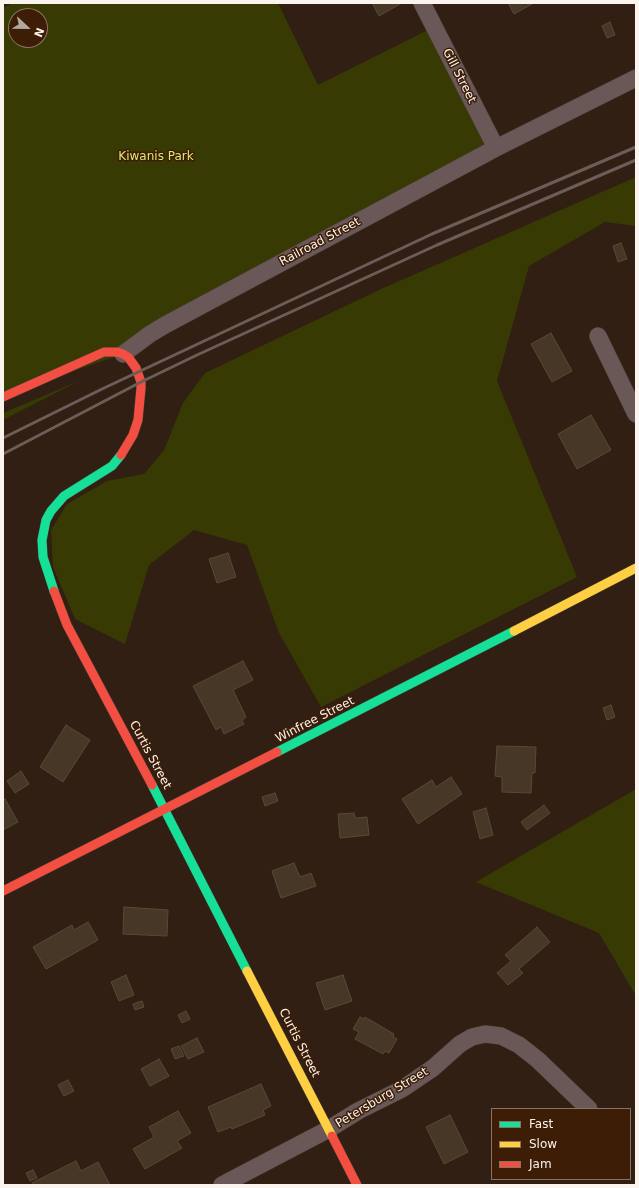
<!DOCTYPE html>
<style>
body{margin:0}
#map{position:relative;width:639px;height:1188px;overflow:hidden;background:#301f12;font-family:"DejaVu Sans",sans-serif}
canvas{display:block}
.frame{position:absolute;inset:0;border:4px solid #faf3ee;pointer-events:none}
.legend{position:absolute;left:491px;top:1108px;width:140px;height:72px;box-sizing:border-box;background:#3d1d05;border:1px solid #897362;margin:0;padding:5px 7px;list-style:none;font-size:12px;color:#faf3ee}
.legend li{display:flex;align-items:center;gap:8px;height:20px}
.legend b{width:20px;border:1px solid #897362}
.north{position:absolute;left:8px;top:8px;width:40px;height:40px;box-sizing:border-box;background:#3d1d05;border:1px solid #897362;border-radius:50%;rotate:112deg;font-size:11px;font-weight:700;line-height:16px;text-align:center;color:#faf3ee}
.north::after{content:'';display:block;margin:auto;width:14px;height:18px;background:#b3a9a1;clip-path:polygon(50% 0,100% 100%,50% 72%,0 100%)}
</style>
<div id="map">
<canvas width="639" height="1188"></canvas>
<div class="frame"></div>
<ul class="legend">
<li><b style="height:5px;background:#16e098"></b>Fast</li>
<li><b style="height:5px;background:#ffcf43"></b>Slow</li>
<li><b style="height:5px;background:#f24e42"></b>Jam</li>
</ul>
<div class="north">N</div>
</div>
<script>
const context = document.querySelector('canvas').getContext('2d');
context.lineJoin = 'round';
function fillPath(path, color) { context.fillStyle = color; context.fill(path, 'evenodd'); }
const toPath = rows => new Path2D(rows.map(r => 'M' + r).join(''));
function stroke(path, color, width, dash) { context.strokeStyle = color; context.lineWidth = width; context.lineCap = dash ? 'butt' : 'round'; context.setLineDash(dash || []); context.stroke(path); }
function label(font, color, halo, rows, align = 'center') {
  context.font = font + ' "DejaVu Sans",sans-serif'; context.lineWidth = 3; context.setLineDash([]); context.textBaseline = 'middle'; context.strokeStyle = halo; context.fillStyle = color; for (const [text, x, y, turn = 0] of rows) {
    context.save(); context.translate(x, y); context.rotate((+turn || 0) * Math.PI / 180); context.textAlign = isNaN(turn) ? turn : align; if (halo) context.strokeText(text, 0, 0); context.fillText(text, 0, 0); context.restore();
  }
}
const green = toPath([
 [13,3,278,3,318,85,434,27,492,140,123,354,3,395,3,8],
 [16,16,40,16,40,40,16,40],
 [636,177,636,226,605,222,529,266,497,381,577,577,321,707,279,633,247,545,194,530,149,565,125,644,75,619,53,567,51,530,67,504,107,481,144,474,164,450,183,403,205,373,379,290],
 [79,381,3,420,3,413],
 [636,789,636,996,599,933,476,882]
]);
const building = toPath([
 [372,3,400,3,400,4,379,16,372,3],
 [508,3,534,3,514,14,508,3],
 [610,22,615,35,607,38,602,26,610,22],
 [621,243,627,259,618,262,613,246,621,243],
 [551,333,572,371,552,382,531,344,551,333],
 [591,415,611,450,577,469,558,434,591,415],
 [228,553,236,577,217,583,209,559,228,553],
 [243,661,253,680,233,690,246,717,242,720,244,724,224,734,221,727,216,730,193,686,243,661],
 [611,705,615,717,607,720,603,708,611,705],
 [66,725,90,740,63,782,40,767,66,725],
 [497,746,536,747,535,773,532,773,531,793,502,792,502,777,495,776,497,746],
 [21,771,29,784,15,793,7,781,21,771],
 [451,777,462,794,418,824,402,799,432,780,436,787,451,777],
 [275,793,278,801,265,806,262,797,275,793],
 [5,799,18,822,3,830,3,801,5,799],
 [544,805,550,813,527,830,521,822,544,805],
 [486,808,493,835,480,839,473,812,486,808],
 [354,813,355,818,367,817,369,835,340,838,338,814,354,813],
 [294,863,300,877,311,873,316,886,281,898,272,871,294,863],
 [124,907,168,910,167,936,123,934,124,907],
 [88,922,98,940,46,969,33,947,72,925,74,930,88,922],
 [537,927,550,942,519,969,523,973,508,985,497,973,511,961,505,955,537,927],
 [126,975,134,995,119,1001,111,982,126,975],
 [343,975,352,1001,325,1010,316,983,343,975],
 [142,1001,144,1007,135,1010,133,1004,142,1001],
 [186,1011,190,1019,182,1023,178,1015,186,1011],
 [360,1017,364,1019,365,1017,394,1034,393,1037,397,1039,389,1053,385,1051,383,1054,355,1039,359,1032,353,1029,360,1017],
 [197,1038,204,1052,188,1059,181,1046,197,1038],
 [179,1046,184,1056,175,1059,171,1049,179,1046],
 [159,1059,169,1076,150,1086,141,1069,159,1059],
 [68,1080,74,1091,64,1096,58,1085,68,1080],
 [261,1084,271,1106,263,1110,265,1115,232,1129,231,1127,218,1132,208,1107,261,1084],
 [178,1111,191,1133,177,1141,182,1148,145,1169,133,1149,154,1137,149,1127,178,1111],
 [450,1115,468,1152,444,1164,426,1127,450,1115],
 [76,1161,81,1171,98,1162,110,1185,33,1185,32,1183,76,1161],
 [33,1170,37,1178,30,1181,26,1173,33,1170]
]);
const street = toPath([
 [422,3,496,148],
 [598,336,636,414],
 [123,354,150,334,165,325,496,148,636,78],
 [222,1185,329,1129,358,1111,402,1089,433,1068,460,1044,472,1037,485,1034,501,1036,519,1045,538,1060,589,1109]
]);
const fast = toPath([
 [54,591,43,557,42,540,46,520,51,511,64,496,112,466,121,455],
 [277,752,514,631],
 [152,785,247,971]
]);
const slow = toPath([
 [514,631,636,568],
 [247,971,332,1136]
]);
const jam = toPath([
 [3,397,104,352,117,352,123,354,128,357,136,368,141,382,141,388,138,420,133,435,121,455],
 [54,591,67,625,152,785],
 [3,891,277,752],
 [332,1136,357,1185]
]);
const rail = toPath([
 [3,438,102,389,432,234,636,147],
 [3,454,141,382,197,355,437,245,636,160]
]);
const streetNames = [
 ["Gill Street",459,76,63],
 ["Railroad Street",320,242,-28],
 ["Winfree Street",315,720,-27],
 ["Curtis Street",150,755,62],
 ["Curtis Street",299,1043,63],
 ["Petersburg Street",382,1098,-31]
];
const parkNames = [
 ["Kiwanis Park",156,157]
];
fillPath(green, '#383a04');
fillPath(building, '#463726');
stroke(building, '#594a36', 1);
stroke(street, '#46392f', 18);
stroke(fast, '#46392f', 10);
stroke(slow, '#46392f', 10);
stroke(jam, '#46392f', 10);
stroke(street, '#6a5859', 17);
stroke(fast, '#16e098', 9);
stroke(slow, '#ffcf43', 9);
stroke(jam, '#f24e42', 9);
stroke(rail, '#6c5d59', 3);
label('12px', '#faf3ee', '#3d1d05', streetNames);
label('12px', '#dbe876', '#3d1d05', parkNames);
</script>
